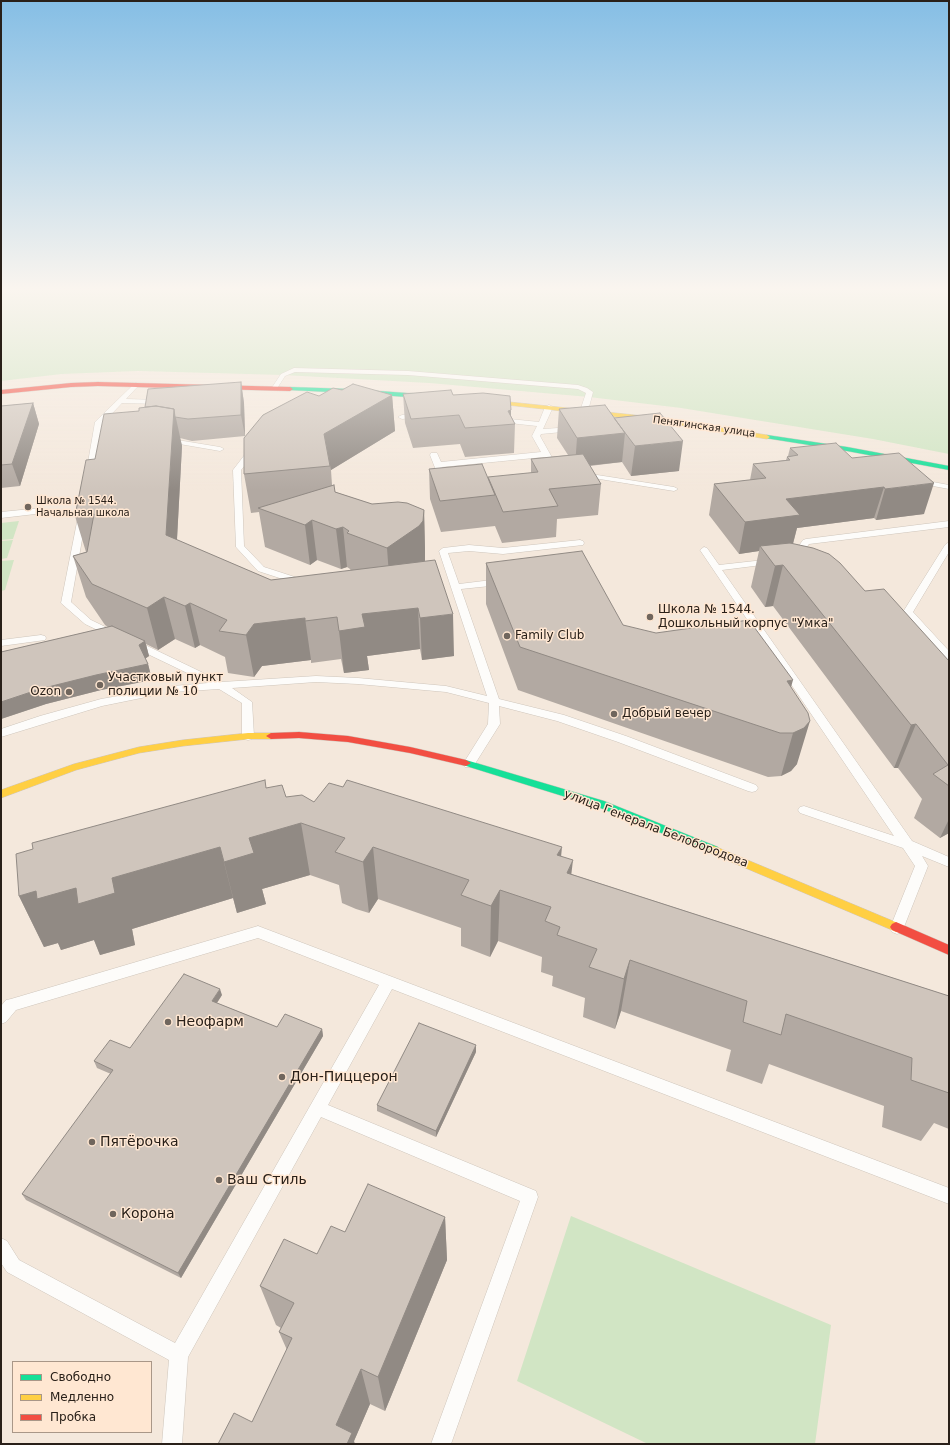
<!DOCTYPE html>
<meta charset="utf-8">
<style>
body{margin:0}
#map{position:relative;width:950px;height:1445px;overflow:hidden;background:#f4e8dc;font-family:"DejaVu Sans",sans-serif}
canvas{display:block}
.frame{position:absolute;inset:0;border:2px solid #292019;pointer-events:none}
.legend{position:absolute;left:12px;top:1361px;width:140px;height:72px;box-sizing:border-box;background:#ffe7d2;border:1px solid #a99788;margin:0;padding:5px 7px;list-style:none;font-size:12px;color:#292019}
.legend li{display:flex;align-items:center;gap:8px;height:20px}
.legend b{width:20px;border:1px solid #a99788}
</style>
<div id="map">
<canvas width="950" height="1445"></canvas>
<div class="frame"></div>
<ul class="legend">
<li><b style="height:5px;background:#16e098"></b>Свободно</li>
<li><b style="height:5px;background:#ffcf43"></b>Медленно</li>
<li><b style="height:5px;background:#f24e42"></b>Пробка</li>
</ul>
</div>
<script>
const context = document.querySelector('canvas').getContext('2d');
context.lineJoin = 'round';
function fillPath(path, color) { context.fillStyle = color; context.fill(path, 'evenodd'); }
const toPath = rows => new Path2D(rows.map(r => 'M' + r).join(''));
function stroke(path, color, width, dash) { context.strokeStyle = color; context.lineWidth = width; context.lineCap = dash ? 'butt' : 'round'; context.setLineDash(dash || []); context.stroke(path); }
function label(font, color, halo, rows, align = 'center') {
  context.font = font + ' "DejaVu Sans",sans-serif'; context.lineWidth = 3; context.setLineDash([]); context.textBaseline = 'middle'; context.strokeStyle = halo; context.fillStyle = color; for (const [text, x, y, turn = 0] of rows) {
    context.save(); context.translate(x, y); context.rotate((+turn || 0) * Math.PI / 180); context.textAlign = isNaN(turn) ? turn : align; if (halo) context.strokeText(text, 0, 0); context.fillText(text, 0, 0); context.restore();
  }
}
const green = toPath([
 [1,288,949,288,949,454,873,439,681,408,589,397,429,383,283,375,138,371,62,374,1,381],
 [19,521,13,539,1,540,1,523],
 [13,540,7,558,1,559,1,541],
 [14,560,5,590,1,591,1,561],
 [571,1216,831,1325,815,1444,648,1444,517,1381]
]);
const lane = toPath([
 [294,368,408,371,578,385,587,388,593,392,588,411,584,413,580,411,586,393,578,389,408,375,295,372,285,376,276,390,272,390,271,389,281,374,294,368],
 [136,383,139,385,126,399,159,400,163,402,159,404,122,403,103,423,94,474,93,476,87,476,86,474,95,422,134,384,136,383],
 [549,405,553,407,543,429,573,427,577,429,573,431,541,434,540,436,559,470,558,472,552,472,544,457,442,467,448,481,444,483,441,483,430,455,431,453,437,453,441,462,541,452,532,436,537,426,500,422,496,420,500,418,539,422,545,407,549,405],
 [419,413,423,415,422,417,402,419,398,417,402,415,419,413],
 [165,438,220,447,224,449,220,451,168,442,165,442,165,438],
 [250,448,253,448,257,450,241,470,244,546,264,567,304,580,306,582,304,584,298,584,258,571,236,547,233,470,250,448],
 [578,472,674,487,678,489,674,491,581,476,578,476,578,472],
 [917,479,949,485,949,489,917,483,917,479],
 [41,508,44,509,45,511,44,513,1,518,1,512,41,508],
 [82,514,86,517,71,602,91,620,116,632,118,634,116,636,110,636,85,624,61,603,78,517,82,514],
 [949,521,949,527,809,544,798,559,795,560,791,557,803,540,806,539,949,521],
 [580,540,583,541,584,543,583,545,503,554,469,551,448,553,459,584,500,579,505,582,500,585,461,589,499,699,564,715,626,736,756,785,758,788,756,791,752,792,748,791,618,742,557,721,499,706,500,724,473,767,465,767,463,764,488,724,489,703,446,692,358,684,316,682,232,688,252,702,254,736,252,739,248,740,244,739,242,736,242,703,219,689,173,692,169,691,168,689,169,687,173,686,208,683,131,646,130,644,135,641,139,642,222,682,316,676,358,678,446,686,487,696,439,551,443,548,469,545,503,548,580,540],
 [949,542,949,552,913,612,949,651,949,660,945,659,903,612,945,545,949,542],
 [704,547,707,548,719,565,773,559,774,561,773,563,770,564,722,570,912,841,949,857,949,867,922,856,928,866,902,932,897,934,892,932,890,928,915,866,903,848,800,813,798,810,800,807,804,806,894,836,700,550,704,547],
 [41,635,45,636,46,638,45,640,1,646,1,640,41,635],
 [147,691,152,694,151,696,102,706,1,737,1,729,40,716,101,699,147,691],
 [258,926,949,1188,949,1204,392,989,328,1105,536,1191,538,1197,451,1444,431,1444,520,1201,321,1117,188,1357,182,1444,162,1444,169,1360,7,1272,1,1263,1,1238,7,1241,19,1260,175,1343,379,985,258,938,16,1010,6,1022,1,1024,1,1006,6,1000,11,999,258,926]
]);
const fast = toPath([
 [290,387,351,389,435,395,438,397,435,399,351,393,288,390,288,388,290,387],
 [767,435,847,447,949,466,949,470,847,451,765,438,765,436,767,435],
 [466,760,604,801,718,847,719,850,718,853,714,854,710,853,598,807,463,765,461,763,466,760]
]);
const slow = toPath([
 [481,399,654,417,767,435,770,437,767,439,654,421,479,402,479,400,481,399],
 [248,733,271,733,276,736,271,739,248,739,183,746,139,753,76,770,1,798,1,790,74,764,139,747,183,740,248,733],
 [714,846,900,924,902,927,900,930,896,932,892,930,710,853,709,850,710,847,714,846]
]);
const jam = toPath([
 [98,382,290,387,293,389,290,391,98,386,71,387,1,394,1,390,71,383,98,382],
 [299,732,348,736,410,747,466,760,471,763,466,766,410,753,348,742,299,738,271,739,266,736,271,733,299,732],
 [896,922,949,945,949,955,892,930,890,927,892,924,896,922]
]);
const wall = toPath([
 [241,382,244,403,245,436,192,441,180,438,182,446,177,540,271,580,351,571,350,569,347,567,341,569,317,560,310,565,265,547,259,512,251,513,244,474,319,396,342,390,392,395,395,431,331,470,332,485,335,492,372,504,424,510,425,549,425,561,424,562,454,656,422,660,420,649,367,656,369,670,344,673,341,659,311,663,311,660,262,666,254,677,228,673,225,657,200,645,195,648,175,639,158,650,146,644,149,656,145,659,148,664,152,680,101,690,46,704,1,719,1,652,108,627,105,625,86,597,73,556,86,552,75,516,95,459,139,411,145,407],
 [403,394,453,395,511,416,515,424,514,453,465,457,460,444,413,448,405,423],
 [33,403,39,424,20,486,1,488,1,406],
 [559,409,614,418,679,471,631,476,622,462,590,466,601,484,598,515,557,519,556,537,502,543,495,526,441,532,430,499,429,469,488,478,531,473,531,459,568,455,557,438],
 [790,448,852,458,924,514,876,520,874,518,797,528,793,544,865,591,949,661,949,833,940,838,914,818,922,799,898,768,894,768,773,606,765,607,751,587,759,551,739,554,709,515,714,484,750,480,753,464,786,460,787,457,788,456],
 [486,563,623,625,791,687,797,764,791,771,781,776,768,777,518,690,486,604],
 [266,788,286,797,314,802,561,856,571,874,949,996,949,1129,934,1123,921,1141,882,1127,884,1106,769,1064,762,1084,726,1071,731,1050,621,1011,615,1029,583,1017,585,998,552,986,553,976,541,972,542,957,498,941,490,957,477,952,461,946,461,928,378,899,369,913,356,909,342,903,339,885,310,875,262,889,266,904,237,913,233,898,132,929,135,945,100,955,94,940,61,950,58,943,44,947,19,896],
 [222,995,217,1003,277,1027,322,1029,323,1036,181,1278,26,1200,22,1194,111,1074,97,1068,94,1061,130,1048],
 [476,1052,436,1137,377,1111,377,1105],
 [445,1217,447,1260,385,1411,370,1404,354,1441,252,1422,287,1350,279,1332,281,1328,276,1325,260,1286,317,1254,345,1232]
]);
const shadedWall = toPath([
 [241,382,244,403,245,436,241,415],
 [392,395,395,431,331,470,324,434],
 [33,403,39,424,20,486,12,464],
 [174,409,182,446,175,575,166,535],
 [511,410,511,424,508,411],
 [625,433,622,462,575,467,577,438],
 [683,441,679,471,631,476,635,446],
 [934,483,924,514,876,520,885,489],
 [884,487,874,518,797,528,792,547,760,546,759,551,739,554,745,522,786,499],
 [424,510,425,549,425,561,421,566,390,589,387,548],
 [312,520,317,560,310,565,305,525],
 [343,527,347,567,341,569,336,529],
 [783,565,773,606,765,607,775,566],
 [164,597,175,639,158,650,147,608],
 [190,603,200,645,195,648,185,606],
 [418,608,420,649,367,656,369,670,344,673,339,631,362,614],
 [453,614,454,656,422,660,420,618],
 [305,618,311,660,262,666,254,677,246,635,254,624],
 [145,641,149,656,143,660,139,645],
 [148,664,152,680,101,690,46,704,1,719,1,702,40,689,96,675],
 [793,680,781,723,787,681],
 [810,721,797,764,791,771,781,776,793,733],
 [916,724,898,768,894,768,911,725],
 [949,819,949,833,940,838],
 [301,823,310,875,262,889,266,904,237,913,224,862,249,838],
 [220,847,233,898,132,929,135,945,100,955,94,940,61,950,58,943,44,947,19,896,36,891,112,878],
 [373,847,378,899,369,913,363,862],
 [562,847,557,898,557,855],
 [573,860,567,911,567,873],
 [500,890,498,941,490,957,491,906],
 [630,960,621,1011,615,1029,624,979],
 [220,989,222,995,214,1007,212,1001],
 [322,1029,323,1036,181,1278,178,1273],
 [476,1045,476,1052,436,1137,436,1131],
 [445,1217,447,1260,385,1411,378,1377],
 [361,1369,370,1404,354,1441,355,1444,343,1444,336,1425]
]);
const building = toPath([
 [241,382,241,415,188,419,175,417,174,409,156,406,145,407,148,389,241,382],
 [353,384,392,395,324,434,330,466,244,474,244,438,263,415,307,392,319,396,333,388,342,390,353,384],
 [451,390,453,395,483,393,510,396,511,410,508,411,515,424,465,428,459,415,411,419,403,394,451,390],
 [33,403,12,464,1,465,1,406,33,403],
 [605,405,625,433,577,438,559,409,605,405],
 [156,406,174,409,166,535,271,580,435,560,453,614,420,618,418,608,362,614,365,627,339,631,337,617,305,621,305,618,254,624,246,635,219,631,227,620,190,603,185,606,164,597,147,608,92,584,73,556,87,552,94,514,75,516,86,460,95,459,104,414,139,411,139,408,156,406],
 [660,413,683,441,635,446,614,418,660,413],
 [836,443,852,458,899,453,934,483,885,489,884,487,786,499,800,515,745,522,714,484,766,478,753,464,790,460,787,457,798,455,790,448,836,443],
 [583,454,601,484,549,489,558,506,503,512,488,477,538,472,531,459,583,454],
 [482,464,495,495,440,501,429,469,482,464],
 [334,485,335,492,372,504,398,502,407,503,424,510,423,521,419,526,387,548,347,533,349,531,343,527,336,529,312,520,305,525,258,508,334,485],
 [790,543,813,548,829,554,840,563,865,591,884,589,949,661,949,786,933,774,948,765,916,724,911,725,783,565,775,566,760,546,790,543],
 [582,551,623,625,656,633,749,620,793,680,787,681,808,713,810,721,804,728,793,733,780,733,520,647,486,563,582,551],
 [112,626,145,641,139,645,148,664,96,675,40,689,1,702,1,652,112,626],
 [265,780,266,788,282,785,286,797,302,795,314,802,329,783,343,787,347,780,562,847,557,855,573,860,567,873,949,996,949,1093,911,1080,912,1058,786,1014,781,1035,743,1022,747,1001,630,960,624,979,589,967,597,949,557,935,560,927,545,921,551,907,500,890,491,906,477,901,461,895,469,880,373,847,363,862,335,852,345,838,301,823,249,838,254,853,224,862,220,847,112,878,115,893,78,904,76,888,37,899,36,891,19,896,16,854,33,849,32,843,265,780],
 [184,974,220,989,212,1001,277,1027,285,1014,322,1029,178,1273,22,1194,113,1070,94,1061,110,1040,130,1048,184,974],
 [419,1023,476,1045,436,1131,377,1105,419,1023],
 [368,1184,445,1217,378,1377,361,1369,336,1425,352,1433,347,1444,218,1444,234,1413,252,1422,292,1338,279,1332,294,1303,260,1286,284,1239,317,1254,331,1226,345,1232,368,1184]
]);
const markers = [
 [28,507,4,"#70665d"],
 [650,617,4,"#70665d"],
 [507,636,4,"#70665d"],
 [100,685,4,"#70665d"],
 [69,692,4,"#70665d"],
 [614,714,4,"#70665d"],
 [168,1022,4,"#70665d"],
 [282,1077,4,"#70665d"],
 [92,1142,4,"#70665d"],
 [219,1180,4,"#70665d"],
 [113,1214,4,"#70665d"]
];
const farStreetnames = [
 ["Пенягинская улица",704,427,8]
];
const farPoinames = [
 ["Школа № 1544.",36,501],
 ["Начальная школа",36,513]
];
const poiNames = [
 ["Школа № 1544.",658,610],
 ["Дошкольный корпус \"Умка\"",658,624],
 ["Family Club",515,636],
 ["Участковый пункт",108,678],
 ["полиции № 10",108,692],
 ["Ozon",61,692,"right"],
 ["Добрый вечер",622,714]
];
const streetNames = [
 ["улица Генерала Белобородова",656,829,21]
];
const nearPoinames = [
 ["Неофарм",176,1022],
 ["Дон-Пиццерон",290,1077],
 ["Пятёрочка",100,1142],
 ["Ваш Стиль",227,1180],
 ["Корона",121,1214]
];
fillPath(green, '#d1e5c4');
stroke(lane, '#cec5bb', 1);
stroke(fast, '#cec5bb', 1);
stroke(slow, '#cec5bb', 1);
stroke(jam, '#cec5bb', 1);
fillPath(lane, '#fdfcfa');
fillPath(fast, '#16e098');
fillPath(slow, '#ffcf43');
fillPath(jam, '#f24e42');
fillPath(wall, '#b2a9a2');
fillPath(shadedWall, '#918a84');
fillPath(building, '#cfc5bc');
stroke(building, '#918a84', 1);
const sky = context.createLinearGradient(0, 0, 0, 490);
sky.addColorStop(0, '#85bee5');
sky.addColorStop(0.59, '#faf5ef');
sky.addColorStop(1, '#faf5ef00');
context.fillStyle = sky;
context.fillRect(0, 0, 950, 490);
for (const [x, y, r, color] of markers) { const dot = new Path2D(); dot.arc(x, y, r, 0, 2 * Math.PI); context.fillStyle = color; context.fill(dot); stroke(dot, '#ffe7d2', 1.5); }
label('10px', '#292019', '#ffe7d2', farStreetnames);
label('10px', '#292019', '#ffe7d2', farPoinames, 'left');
label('12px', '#292019', '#ffe7d2', poiNames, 'left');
label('12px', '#292019', '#ffe7d2', streetNames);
label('14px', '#292019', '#ffe7d2', nearPoinames, 'left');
</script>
